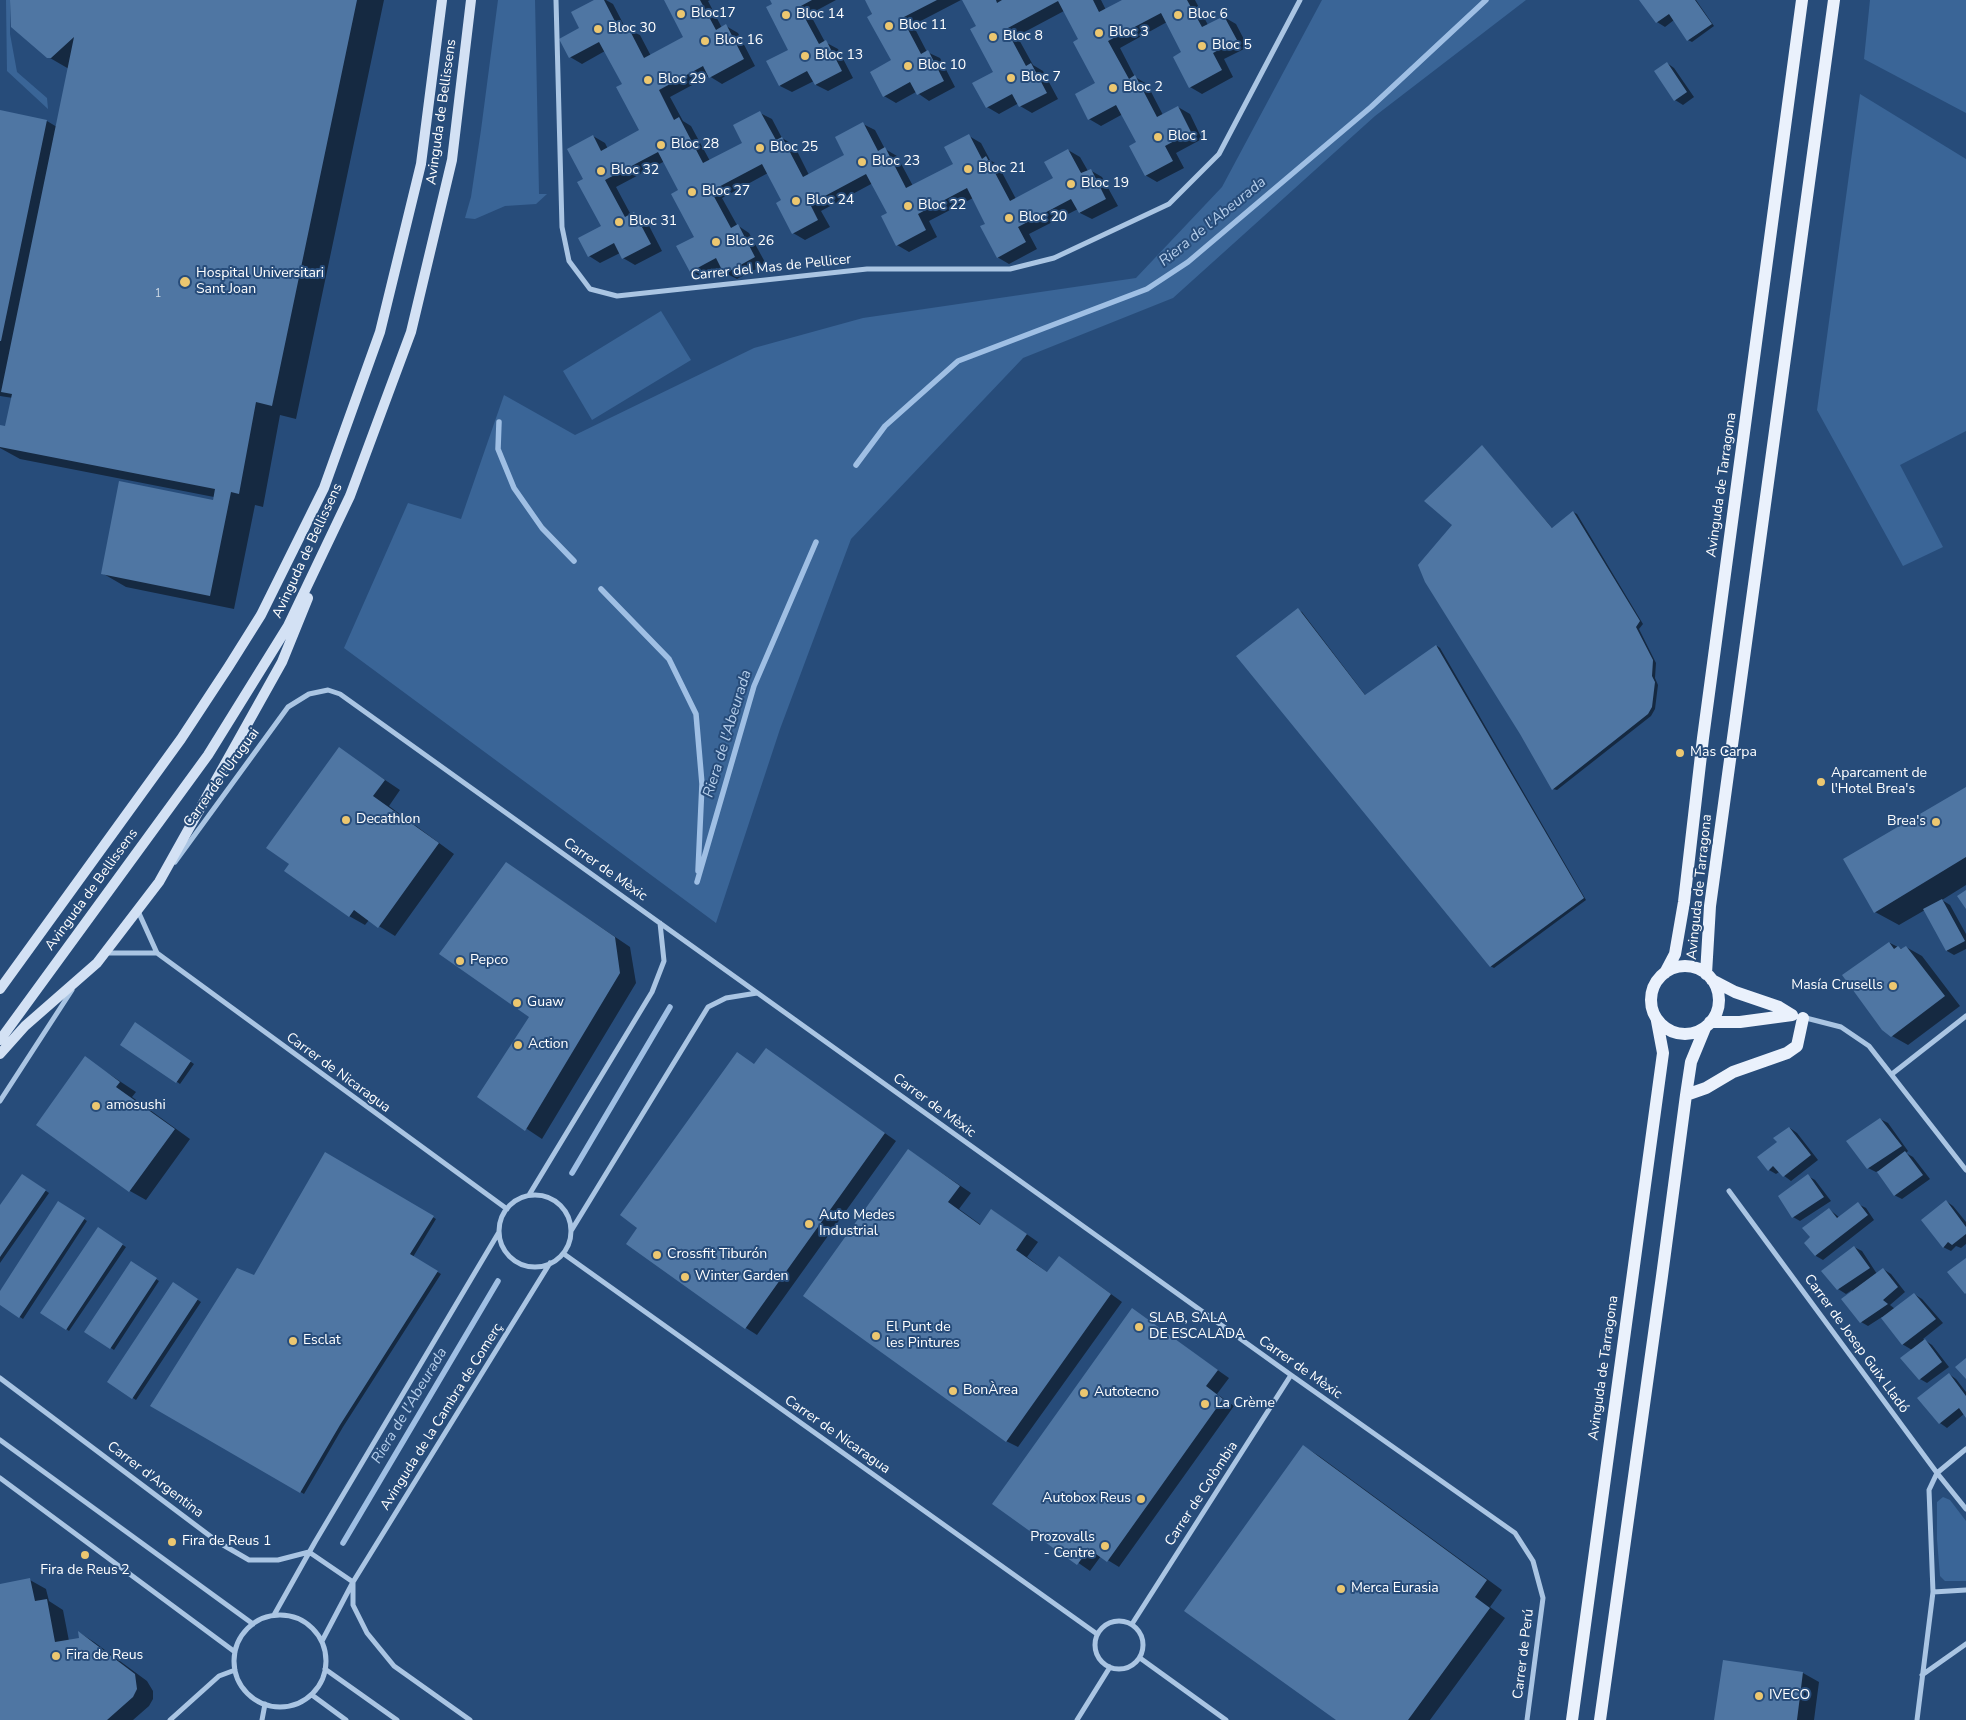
<!DOCTYPE html>
<meta charset="utf-8">
<style>
body{margin:0}
canvas{display:block;background:#274c7a}
</style>
<canvas width="1966" height="1720"></canvas>
<script>
const context = document.querySelector('canvas').getContext('2d');
context.lineJoin = 'round';
function fillPath(path, color) { context.fillStyle = color; context.fill(path, 'evenodd'); }
const toPath = rows => new Path2D(rows.map(r => 'M' + r).join(''));
function stroke(path, color, width, dash) { context.strokeStyle = color; context.lineWidth = width; context.lineCap = dash ? 'butt' : 'round'; context.setLineDash(dash || []); context.stroke(path); }
function label(font, color, halo, rows, align = 'center') {
  context.font = font + ' "Nunito Sans",sans-serif'; context.lineWidth = 4; context.setLineDash([]); context.textBaseline = 'middle'; context.strokeStyle = halo; context.fillStyle = color; for (const [text, x, y, turn = 0] of rows) {
    context.save(); context.translate(x, y); context.rotate((+turn || 0) * Math.PI / 180); context.textAlign = isNaN(turn) ? turn : align; if (halo) context.strokeText(text, 0, 0); context.fillText(text, 0, 0); context.restore();
  }
}
const green = toPath([
 [6,0,10,0,10,34,17,72,47,98,48,109,7,71],
 [498,0,535,0,539,194,547,194,536,204,505,206,475,219,465,218,471,197,481,130],
 [1322,0,1526,0,1375,116,1173,298,1023,358,851,539,780,729,716,923,344,648,408,503,461,519,504,395,575,435,754,348,863,318,1136,278,1222,187],
 [1870,0,1966,0,1966,113,1864,59],
 [1860,94,1966,159,1966,431,1900,465,1943,547,1903,566,1817,410],
 [661,311,691,360,592,420,563,371],
 [1943,1497,1950,1500,1966,1521,1966,1581,1945,1581,1940,1576,1937,1539,1937,1502]
]);
const shadow = toPath([
 [12,0,384,0,296,419,280,415,263,507,255,505,234,609,126,587,102,573,213,501,214,497,20,459,0,448,0,426,6,427,13,398,0,396,0,111,47,121,57,127,69,69,50,58],
 [597,0,606,0,613,4,626,29,640,35,651,56,685,37,666,0,710,0,708,1,722,28,726,26,738,33,755,66,722,84,709,76,670,97,683,121,691,126,710,161,744,143,760,113,772,119,782,138,794,145,809,175,846,155,863,124,875,130,885,149,897,156,913,186,954,164,969,136,981,143,990,160,998,165,1016,199,1055,179,1068,150,1080,157,1088,171,1090,170,1102,177,1118,206,1092,219,1080,213,1078,209,1029,234,1037,249,1009,264,997,257,987,224,973,198,929,221,937,237,909,252,897,245,889,214,873,183,821,211,830,227,805,240,793,233,777,203,783,200,768,173,722,198,737,225,749,233,766,264,737,279,725,273,722,268,703,278,691,271,678,247,696,238,680,190,665,161,616,187,631,215,634,214,646,220,662,251,635,265,623,258,620,253,600,263,589,256,602,227,585,180,593,136,605,143,608,149,641,131,623,85,605,51,582,64,570,57,581,28],
 [772,0,836,0,810,14,825,42,838,49,853,78,828,91,816,85,814,81,792,92,780,86,790,50],
 [866,0,961,0,913,25,927,52,940,58,955,87,929,101,916,92,896,103,884,96,892,61],
 [963,0,1101,0,1106,10,1124,0,1195,0,1208,25,1224,17,1236,24,1248,47,1224,59,1233,77,1202,94,1190,87,1183,53,1167,22,1120,48,1135,77,1147,84,1163,115,1178,107,1190,114,1202,139,1176,153,1184,168,1157,182,1145,175,1137,142,1123,114,1101,126,1089,119,1097,84,1080,39,1064,11,1017,36,1033,65,1043,71,1058,99,1032,113,1020,106,1019,103,999,114,987,107,995,73,978,27],
 [1641,0,1696,0,1714,26,1692,42,1688,40,1674,20,1665,27,1657,22],
 [1667,63,1674,68,1694,97,1683,105,1675,100,1655,71],
 [1483,447,1553,529,1573,512,1577,514,1643,624,1639,629,1656,663,1655,678,1658,685,1655,709,1651,716,1557,790,1553,789,1454,525],
 [1298,610,1302,612,1366,696,1437,646,1440,648,1586,900,1494,968,1490,966],
 [339,749,400,790,389,806,454,854,395,936,369,920,365,925,349,916,290,864],
 [1966,788,1966,885,1942,900,1950,905,1966,934,1966,949,1954,955,1947,951,1925,910,1899,925,1875,912],
 [506,863,630,947,636,983,542,1139,479,1097,531,1016],
 [1890,943,1902,949,1906,947,1922,956,1960,1006,1908,1045,1892,1036],
 [138,1026,194,1064,180,1084,122,1044],
 [766,1049,896,1141,757,1335,746,1328,755,1065],
 [85,1058,136,1092,132,1097,190,1139,146,1200,130,1191,38,1125],
 [1880,1119,1888,1123,1908,1151,1906,1153,1913,1157,1930,1179,1902,1199,1894,1195,1878,1171,1876,1172,1868,1168],
 [1790,1128,1797,1133,1818,1160,1791,1181,1779,1172,1776,1174,1769,1170,1778,1143],
 [908,1150,971,1193,959,1209,981,1225,992,1210,1038,1242,1027,1257,1048,1273,1071,1265,1122,1302,1018,1447,1006,1441],
 [326,1154,436,1219,413,1257,441,1274,343,1427,304,1494,152,1406,254,1277],
 [1808,1176,1815,1180,1831,1201,1800,1221,1793,1217],
 [26,1177,49,1193,0,1263,0,1208],
 [1946,1201,1953,1206,1966,1222,1966,1244,1961,1248,1956,1246,1951,1251,1943,1247],
 [59,1202,87,1221,23,1319,0,1304,0,1293],
 [1858,1204,1866,1208,1874,1220,1823,1260,1816,1256,1806,1243,1812,1238,1829,1209,1840,1218],
 [98,1229,126,1247,69,1331,42,1313],
 [1854,1247,1862,1251,1877,1274,1883,1269,1891,1274,1905,1292,1890,1305,1895,1309,1914,1294,1922,1299,1943,1323,1923,1339,1932,1345,1949,1367,1927,1383,1920,1379,1912,1350,1902,1344,1882,1317,1868,1326,1861,1322,1852,1290,1846,1294,1838,1289,1823,1271],
 [131,1263,159,1281,114,1350,86,1332],
 [174,1284,201,1302,136,1400,108,1382],
 [1132,1310,1229,1378,1217,1394,1234,1406,1119,1567,1101,1556,1090,1571,994,1504],
 [1949,1374,1956,1379,1966,1392,1966,1416,1964,1414,1947,1428,1940,1423],
 [1303,1446,1319,1456,1502,1590,1490,1607,1505,1618,1430,1720,1338,1720],
 [30,1580,46,1589,49,1601,63,1610,69,1641,81,1639,80,1633,94,1642,147,1681,153,1691,153,1699,149,1706,133,1720,0,1720,0,1585],
 [1724,1661,1803,1673,1819,1682,1814,1720,1715,1720]
]);
const stream = toPath([
 [499,422,498,449,514,488,542,528,574,561],
 [856,465,885,426,958,361,1147,289,1188,262,1371,107,1486,0],
 [601,589,669,659,696,714,702,784,698,871],
 [697,882,754,686,816,542],
 [572,1173,670,1007],
 [343,1543,498,1281]
]);
const building = toPath([
 [10,0,357,0,272,406,256,402,239,494,231,492,210,596,101,574,119,481,213,500,215,489,0,447,0,425,5,426,12,394,1,392,74,37,51,58,47,58,11,27],
 [594,0,604,0,620,31,628,27,644,58,683,37,664,0,700,0,716,30,726,24,744,59,709,78,703,66,659,90,674,120,679,117,703,163,742,143,733,125,760,111,776,140,782,137,803,177,844,155,835,137,863,122,878,151,885,147,906,188,953,164,944,147,969,134,982,159,986,156,1010,201,1053,178,1044,162,1068,149,1081,173,1091,169,1106,199,1079,213,1071,199,1018,227,1026,242,997,258,980,226,985,224,967,188,918,214,926,230,896,246,881,216,887,213,866,174,810,204,818,220,792,234,776,203,781,200,762,164,711,191,731,228,738,224,755,257,724,274,716,258,690,272,676,246,694,237,671,194,678,190,658,152,605,180,625,217,634,212,651,244,622,259,614,243,588,257,578,238,601,226,577,182,583,179,567,149,593,135,601,151,639,130,616,87,622,84,599,42,569,58,559,39,579,28,571,12],
 [770,0,812,0,799,7,819,44,826,40,842,71,815,85,807,71,779,86,766,61,788,50,766,7,772,4],
 [865,0,937,0,902,18,921,54,928,50,944,81,917,95,910,82,883,97,870,72,891,60,867,17,872,14],
 [962,0,996,0,997,3,1002,0,1093,0,1099,12,1122,0,1187,0,1202,27,1224,16,1237,40,1213,53,1222,70,1189,88,1173,57,1181,52,1161,13,1108,41,1129,79,1135,75,1157,117,1178,106,1191,132,1165,146,1173,161,1145,176,1129,146,1136,142,1116,105,1088,120,1075,94,1095,83,1073,42,1078,39,1058,1,1006,29,1026,66,1031,63,1047,93,1019,107,1012,94,986,108,972,83,993,72,970,29,976,26],
 [1639,0,1695,0,1712,24,1687,41,1669,14,1656,23],
 [1667,62,1687,92,1674,101,1654,71],
 [0,110,47,120,1,341,0,341],
 [1482,445,1552,528,1573,511,1640,621,1636,627,1653,660,1652,676,1655,682,1652,707,1648,714,1552,790,1520,734,1425,582,1418,565,1452,525,1424,501],
 [1298,608,1365,695,1436,645,1584,898,1490,967,1236,656],
 [339,747,385,780,373,796,439,843,378,928,354,910,349,917,284,871,289,864,266,848],
 [1966,787,1966,857,1874,913,1843,859],
 [506,862,615,937,620,973,525,1131,477,1097,529,1017,439,954],
 [1966,890,1966,909,1957,896],
 [1942,899,1965,941,1946,951,1923,909],
 [1889,942,1894,949,1898,946,1901,949,1906,946,1945,996,1891,1037,1882,1030,1842,975],
 [135,1022,191,1061,176,1083,120,1045],
 [766,1048,885,1133,745,1329,626,1244,637,1228,620,1215,737,1052,754,1064],
 [85,1056,120,1082,116,1087,175,1129,129,1192,36,1125],
 [1880,1118,1902,1146,1867,1169,1846,1141],
 [1789,1127,1811,1155,1783,1177,1773,1166,1768,1171,1757,1157,1777,1142,1773,1138],
 [908,1149,960,1186,948,1202,980,1225,991,1209,1027,1234,1016,1250,1047,1272,1059,1256,1111,1294,1006,1442,803,1296],
 [1905,1151,1923,1175,1894,1196,1877,1172],
 [325,1152,434,1216,410,1254,438,1271,340,1425,300,1493,150,1406,237,1268,254,1275],
 [22,1174,46,1190,0,1257,0,1205],
 [1808,1174,1824,1197,1792,1218,1778,1196],
 [1946,1200,1966,1227,1966,1234,1952,1245,1948,1242,1943,1248,1921,1220],
 [58,1201,85,1218,19,1318,0,1305,0,1291],
 [1858,1202,1868,1215,1815,1256,1804,1243,1810,1237,1802,1228,1829,1208,1837,1218],
 [98,1227,123,1244,66,1330,40,1313],
 [1854,1246,1870,1268,1837,1290,1821,1271],
 [1966,1258,1966,1293,1965,1294,1947,1272],
 [131,1261,157,1278,110,1349,84,1332],
 [1883,1268,1898,1287,1883,1300,1888,1304,1860,1323,1841,1299],
 [173,1282,198,1299,132,1399,107,1382],
 [1914,1293,1936,1319,1902,1345,1881,1318],
 [1132,1308,1218,1370,1206,1386,1223,1399,1107,1562,1089,1549,1077,1565,992,1504],
 [1925,1339,1942,1362,1919,1380,1900,1358],
 [1966,1358,1966,1379,1955,1367],
 [1949,1373,1966,1396,1966,1418,1959,1408,1939,1424,1917,1398],
 [1303,1445,1487,1580,1475,1597,1490,1608,1408,1720,1336,1720,1184,1611],
 [30,1578,35,1601,47,1599,55,1642,79,1638,78,1631,135,1674,137,1689,133,1697,107,1720,0,1720,0,1584],
 [1723,1660,1803,1672,1797,1720,1714,1720]
]);
const minor = toPath([
 [556,0,562,227,569,261,590,289,617,296,867,269,1010,269,1054,258,1169,204,1219,154,1300,0],
 [175,862,288,707,309,694,328,690,340,694,1291,1375,1515,1533,1533,1561,1543,1598,1527,1720],
 [138,911,157,953,507,1209],
 [105,953,157,953],
 [1802,1017,1841,1027,1869,1046,1966,1170],
 [1892,1074,1966,1016],
 [0,1101,72,990],
 [1729,1191,1937,1473,1966,1509],
 [529,1195,652,992,664,961,660,923],
 '499 1231a36 36 0 1 1 72 0a36 36 0 1 1-72 0Z',
 [571,1231,708,1007,726,998,757,993],
 [564,1254,1097,1634],
 [0,1378,218,1542,249,1560,278,1560,309,1552,353,1582,353,1605,367,1633,394,1666,470,1720],
 [0,1440,253,1624],
 [0,1478,235,1652],
 [1933,1592,1966,1590],
 [274,1615,315,1542,499,1232],
 '234 1661a46 46 0 1 1 92 0a46 46 0 1 1-92 0Z',
 '1095 1645a24 24 0 1 1 48 0a24 24 0 1 1-48 0Z',
 [1132,1624,1291,1375],
 [322,1641,353,1582,550,1263],
 [1140,1658,1226,1720],
 [325,1669,397,1720],
 [1922,1675,1966,1644],
 [312,1695,346,1720],
 [170,1720,219,1676,235,1670],
 [262,1720,265,1704],
 [1077,1720,1110,1667],
 [1917,1720,1933,1592,1929,1490,1937,1473,1966,1449]
]);
const secondary = toPath([
 [0,989,181,739,229,666,261,615,324,488,380,332,421,164,442,0],
 [0,1040,208,755,288,626,350,496,411,332,452,160,471,0],
 [0,1054,25,1026,97,963,159,882,282,662,308,598]
]);
const primary = toPath([
 '1651 1000a34 34 0 1 1 68 0a34 34 0 1 1-68 0Z',
 [1665,973,1675,954,1684,902,1703,738,1802,0],
 [1706,974,1710,906,1834,0],
 [1712,980,1735,992,1779,1007,1792,1015],
 [1710,1022,1740,1022,1792,1015],
 [1686,1095,1706,1088,1733,1072,1787,1053,1797,1046,1803,1018],
 [1572,1720,1663,1053,1657,1021],
 [1600,1720,1662,1276,1686,1095,1691,1062,1705,1028]
]);
const markers = [
 [681,14,5,"#ecc770"],
 [786,15,5,"#ecc770"],
 [1178,15,5,"#ecc770"],
 [889,26,5,"#ecc770"],
 [598,29,5,"#ecc770"],
 [1099,33,5,"#ecc770"],
 [993,37,5,"#ecc770"],
 [705,41,5,"#ecc770"],
 [1202,46,5,"#ecc770"],
 [805,56,5,"#ecc770"],
 [908,66,5,"#ecc770"],
 [1011,78,5,"#ecc770"],
 [648,80,5,"#ecc770"],
 [1113,88,5,"#ecc770"],
 [1158,137,5,"#ecc770"],
 [661,145,5,"#ecc770"],
 [760,148,5,"#ecc770"],
 [862,162,5,"#ecc770"],
 [968,169,5,"#ecc770"],
 [601,171,5,"#ecc770"],
 [1071,184,5,"#ecc770"],
 [692,192,5,"#ecc770"],
 [796,201,5,"#ecc770"],
 [908,206,5,"#ecc770"],
 [1009,218,5,"#ecc770"],
 [619,222,5,"#ecc770"],
 [716,242,5,"#ecc770"],
 [185,282,6,"#ecc770"],
 [1680,753,5,"#ecc770"],
 [1821,782,5,"#ecc770"],
 [346,820,5,"#ecc770"],
 [1936,822,5,"#ecc770"],
 [460,961,5,"#ecc770"],
 [1893,986,5,"#ecc770"],
 [517,1003,5,"#ecc770"],
 [518,1045,5,"#ecc770"],
 [96,1106,5,"#ecc770"],
 [809,1224,5,"#ecc770"],
 [657,1255,5,"#ecc770"],
 [685,1277,5,"#ecc770"],
 [1139,1327,5,"#ecc770"],
 [876,1336,5,"#ecc770"],
 [293,1341,5,"#ecc770"],
 [953,1391,5,"#ecc770"],
 [1084,1393,5,"#ecc770"],
 [1205,1404,5,"#ecc770"],
 [1141,1499,5,"#ecc770"],
 [172,1542,5,"#ecc770"],
 [1105,1546,5,"#ecc770"],
 [85,1555,5,"#ecc770"],
 [1341,1589,5,"#ecc770"],
 [56,1656,5,"#ecc770"],
 [1759,1696,5,"#ecc770"]
];
const numberNames = [
 ["1",158,294]
];
const poiNames = [
 ["Bloc17",691,14],
 ["Bloc 14",796,15],
 ["Bloc 6",1188,15],
 ["Bloc 11",899,26],
 ["Bloc 30",608,29],
 ["Bloc 3",1109,33],
 ["Bloc 8",1003,37],
 ["Bloc 16",715,41],
 ["Bloc 5",1212,46],
 ["Bloc 13",815,56],
 ["Bloc 10",918,66],
 ["Bloc 7",1021,78],
 ["Bloc 29",658,80],
 ["Bloc 2",1123,88],
 ["Bloc 1",1168,137],
 ["Bloc 28",671,145],
 ["Bloc 25",770,148],
 ["Bloc 23",872,162],
 ["Bloc 21",978,169],
 ["Bloc 32",611,171],
 ["Bloc 19",1081,184],
 ["Bloc 27",702,192],
 ["Bloc 24",806,201],
 ["Bloc 22",918,206],
 ["Bloc 20",1019,218],
 ["Bloc 31",629,222],
 ["Bloc 26",726,242],
 ["Hospital Universitari",196,274],
 ["Sant Joan",196,290],
 ["Mas Carpa",1690,753],
 ["Aparcament de",1831,774],
 ["l'Hotel Brea's",1831,790],
 ["Decathlon",356,820],
 ["Brea's",1926,822,"right"],
 ["Pepco",470,961],
 ["Masía Crusells",1883,986,"right"],
 ["Guaw",527,1003],
 ["Action",528,1045],
 ["amosushi",106,1106],
 ["Auto Medes",819,1216],
 ["Industrial",819,1232],
 ["Crossfit Tiburón",667,1255],
 ["Winter Garden",695,1277],
 ["SLAB, SALA",1149,1319],
 ["DE ESCALADA",1149,1335],
 ["El Punt de",886,1328],
 ["les Pintures",886,1344],
 ["Esclat",303,1341],
 ["BonÀrea",963,1391],
 ["Autotecno",1094,1393],
 ["La Crème",1215,1404],
 ["Autobox Reus",1131,1499,"right"],
 ["Prozovalls",1095,1538,"right"],
 ["- Centre",1095,1554,"right"],
 ["Fira de Reus 1",182,1542],
 ["Fira de Reus 2",85,1571,"center"],
 ["Merca Eurasia",1351,1589],
 ["Fira de Reus",66,1656],
 ["IVECO",1769,1696]
];
const streetNames = [
 ["Avinguda de Bellissens",442,112,-82],
 ["Carrer del Mas de Pellicer",771,268,-6],
 ["Avinguda de Tarragona",1722,485,-82],
 ["Avinguda de Bellissens",308,551,-65],
 ["Carrer de l'Uruguai",222,778,-54],
 ["Carrer de Mèxic",605,870,35],
 ["Avinguda de Tarragona",1700,887,-84],
 ["Avinguda de Bellissens",92,890,-54],
 ["Carrer de Nicaragua",338,1073,36],
 ["Carrer de Mèxic",934,1106,36],
 ["Carrer de Josep Guix Lladó",1856,1344,54],
 ["Carrer de Mèxic",1300,1368,35],
 ["Avinguda de Tarragona",1604,1368,-82],
 ["Avinguda de la Cambra de Comerç",442,1417,-58],
 ["Carrer de Nicaragua",837,1435,35],
 ["Carrer d'Argentina",155,1480,37],
 ["Carrer de Colòmbia",1202,1494,-57],
 ["Carrer de Perú",1524,1654,-83]
];
const waterNames = [
 ["Riera de l'Abeurada",1213,222,-39],
 ["Riera de l'Abeurada",728,734,-73],
 ["Riera de l'Abeurada",410,1406,-59]
];
fillPath(green, '#3a6597');
fillPath(shadow, '#0007');
stroke(stream, '#9fbfe4', 5.5);
fillPath(building, '#4f76a3');
stroke(minor, '#aac5e3', 5);
stroke(secondary, '#d3e1f4', 10);
stroke(primary, '#eaf1fc', 12);
for (const [x, y, r, color] of markers) { const dot = new Path2D(); dot.arc(x, y, r, 0, 2 * Math.PI); context.fillStyle = color; context.fill(dot); stroke(dot, '#274c7a', 2); }
label('11px', '#d3dde8', null, numberNames);
label('14px', '#fff', '#274c7a', poiNames, 'left');
label('14px', '#fff', '#274c7a', streetNames);
label('italic 15px', '#b5ceeb', '#274c7a', waterNames);
</script>
